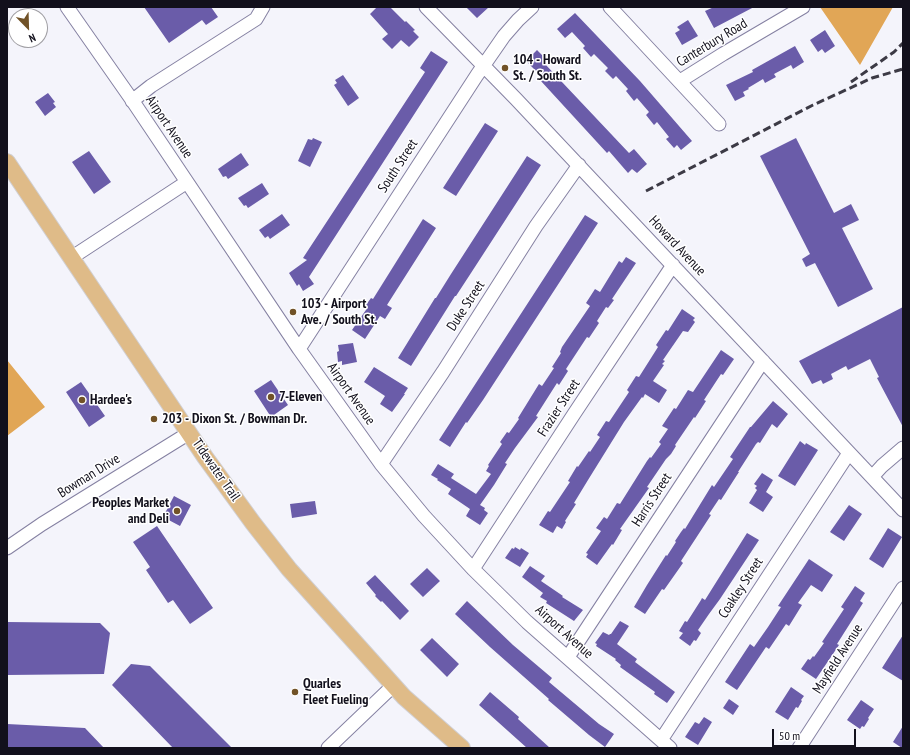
<!DOCTYPE html>
<style>
body{margin:0}
#map{position:relative;width:910px;height:755px;overflow:hidden;background:#f4f4fb;font-family:"PT Sans Narrow",sans-serif}
canvas{display:block}
.frame{position:absolute;inset:0;border:8px solid #12101c;pointer-events:none}
.north{position:absolute;left:8px;top:8px;width:40px;height:40px;box-sizing:border-box;background:#fff;border:1px solid #a09fa4;border-radius:50%;rotate:157deg;font-size:11px;font-weight:700;line-height:16px;text-align:center;color:#12101c}
.north::after{content:'';display:block;margin:auto;width:14px;height:18px;background:#715227;clip-path:polygon(50% 0,100% 100%,50% 72%,0 100%)}
.scale{position:absolute;left:772px;top:729px;width:84px;height:18px;box-sizing:border-box;border:2px solid #12101c;border-top:0;padding-left:5px;font-size:12px;line-height:14px;white-space:nowrap;color:#12101c;-webkit-text-stroke:3px #fff;paint-order:stroke}
</style>
<div id="map">
<canvas width="910" height="755"></canvas>
<div class="frame"></div>
<div class="north">N</div>
<div class="scale">50 m</div>
</div>
<script>
const context = document.querySelector('canvas').getContext('2d');
context.lineJoin = 'round';
function fillPath(path, color) { context.fillStyle = color; context.fill(path, 'evenodd'); }
const toPath = rows => new Path2D(rows.map(r => 'M' + r).join(''));
function stroke(path, color, width, dash) { context.strokeStyle = color; context.lineWidth = width; context.lineCap = dash ? 'butt' : 'round'; context.setLineDash(dash || []); context.stroke(path); }
function label(font, color, halo, rows, align = 'center') {
  context.font = font + ' "PT Sans Narrow",sans-serif'; context.lineWidth = 3; context.setLineDash([]); context.textBaseline = 'middle'; context.strokeStyle = halo; context.fillStyle = color; for (const [text, x, y, turn = 0] of rows) {
    context.save(); context.translate(x, y); context.rotate((+turn || 0) * Math.PI / 180); context.textAlign = isNaN(turn) ? turn : align; if (halo) context.strokeText(text, 0, 0); context.fillText(text, 0, 0); context.restore();
  }
}
const forest = toPath([
 [820,7,893,7,860,65],
 [7,360,45,407,7,436]
]);
const building = toPath([
 [144,7,211,7,218,17,206,25,202,20,169,43],
 [377,7,390,7,405,22,406,21,415,30,413,31,419,37,409,47,401,40,392,49,382,39,388,34,370,14],
 [466,7,489,7,477,18],
 [714,7,754,7,714,28,705,11],
 [575,13,640,81,692,141,681,150,677,145,674,148,666,139,669,137,657,122,654,125,646,115,649,112,637,98,634,101,626,91,628,89,616,76,613,79,605,71,608,68,594,54,591,57,583,48,585,46,572,32,565,38,557,29],
 [688,20,698,36,682,45,675,33,680,30,677,27],
 [825,30,835,46,825,53,822,49,818,52,810,40],
 [795,46,804,62,793,69,791,65,774,74,776,77,765,83,763,79,748,88,749,89,743,92,745,96,735,101,726,85,753,72,752,70],
 [537,50,548,61,545,64,629,153,634,149,647,164,637,173,632,169,628,173,609,151,607,153,540,80,543,78,526,61],
 [431,51,448,62,309,277,314,284,303,291,299,284,297,286,289,273,307,260,303,258,425,72,420,68],
 [343,75,359,98,348,106,334,85,337,83,335,80],
 [48,93,55,102,53,103,56,107,45,116,35,102],
 [485,123,498,131,456,196,443,188],
 [313,138,322,142,310,167,298,161,308,139,312,140],
 [796,138,834,213,851,204,859,220,842,228,873,289,838,307,815,263,806,267,802,259,810,254,760,156],
 [89,151,111,182,94,194,72,162],
 [241,153,249,165,228,179,226,176,223,177,218,169],
 [527,156,541,165,471,273,456,296,455,296,411,366,398,358,435,298,436,298,451,274],
 [262,183,269,194,248,208,246,205,244,206,238,198],
 [282,214,290,225,270,239,268,236,265,238,259,230],
 [585,215,598,223,483,400,467,423,466,422,450,447,439,440],
 [423,219,436,228,387,305,392,308,385,319,380,316,365,339,352,330,368,307,366,305,371,298,373,299],
 [626,257,636,263,612,299,614,300,608,308,606,307,597,321,599,323,589,338,587,337,566,369,568,371,559,385,557,383,536,416,538,417,515,448,505,463,507,464,494,485,480,505,485,508,484,510,488,513,480,525,466,516,470,509,448,494,451,489,437,480,438,479,431,475,438,464,454,474,451,478,476,494,491,474,486,471,489,466,488,465,502,444,500,442,507,432,509,433,519,419,518,418,539,384,542,386,554,368,552,367,561,353,560,352,562,347,590,306,586,303,595,289,600,292,619,261,622,263],
 [903,307,903,427,877,378,879,377,870,359,848,370,846,366,831,374,833,379,823,384,821,380,812,384,799,361],
 [682,309,695,318,693,320,695,322,688,332,683,331,663,360,665,361,662,364,664,365,653,381,667,390,659,403,645,394,643,398,642,397,624,422,588,480,574,503,576,504,565,521,566,522,562,529,557,526,553,533,551,532,539,525,548,511,550,512,570,482,568,481,577,466,578,467,589,451,590,452,600,437,597,435,606,421,609,422,629,392,627,390,636,376,639,377,658,347,656,345,666,330,668,331],
 [353,343,357,362,342,365,342,361,338,362,337,352,339,351,338,345],
 [721,350,734,359,723,375,721,374,704,400,706,401,695,418,694,417,675,445,676,446,671,454,666,459,647,487,649,488,620,529,622,530,613,545,612,544,597,565,586,557,588,554,586,553,601,531,596,528,604,517,607,519,617,503,620,504,647,461,650,457,651,458,661,444,659,442,668,429,662,426,674,408,676,409,688,390,693,392],
 [374,367,408,388,404,394,405,394,392,412,380,404,385,396,364,382],
 [271,380,288,405,271,417,254,391],
 [81,382,105,416,89,427,66,392],
 [773,401,788,414,777,428,772,424,760,443,758,442,756,444,738,472,739,472,737,475,721,500,719,499,709,514,711,515,681,561,683,563,664,590,662,589,645,614,634,607,647,585,666,555,667,556,676,542,675,541,681,532,684,528,685,529,712,485,714,487,733,459,730,457,750,427,751,427],
 [800,441,805,445,806,443,818,450,795,486,778,476],
 [762,473,773,480,766,492,773,497,763,512,749,503,757,490,755,488,757,486,754,484],
 [174,496,191,505,180,526,163,517],
 [315,501,317,514,292,518,290,504],
 [849,505,862,514,844,541,830,532],
 [157,526,213,608,190,624,173,600,168,603,146,570,150,567,133,542],
 [888,528,902,537,883,568,869,559],
 [747,533,759,540,720,599,709,614,698,630,701,633,696,641,694,640,690,646,679,638,683,633,679,631,685,621,687,622,701,600,702,598,705,600],
 [515,547,520,550,521,548,529,553,520,567,505,558,512,548,514,549],
 [809,559,833,575,822,592,811,585,798,603,802,605,789,626,786,624,769,649,766,647,737,690,725,682,750,644,754,647,768,627,781,607,778,606],
 [530,566,545,576,541,581,563,596,562,597,583,610,574,621,546,603,547,601,540,597,543,593,522,577],
 [427,568,440,581,423,597,410,584],
 [375,575,409,611,400,620,382,601,381,602,375,596,376,595,366,583],
 [855,586,865,593,860,601,863,603,837,644,839,645,816,679,801,669,808,659,810,660,813,656,814,657,824,643,822,642,844,609,841,607],
 [467,601,513,645,552,678,549,682,599,724,614,734,605,747,589,735,548,700,549,699,490,647,455,614],
 [620,621,629,626,617,644,637,659,635,662,675,692,667,703,654,694,655,692,620,667,621,665,615,660,616,659,596,646,597,644,595,643,603,632,609,635,610,634,611,634],
 [7,622,100,623,110,633,104,674,7,675],
 [903,635,903,681,882,668],
 [432,638,459,664,447,677,420,650],
 [131,664,150,666,232,748,173,748,112,685],
 [791,687,804,696,801,700,802,701,798,708,796,707,788,720,775,712],
 [490,692,519,717,518,719,550,748,527,748,479,705],
 [729,699,739,706,733,715,723,708],
 [861,700,874,709,868,718,869,719,864,727,862,726,860,729,847,720],
 [704,717,712,722,698,745,685,737,695,722,699,724],
 [7,724,85,728,104,748,7,748],
 [903,726,903,748,902,748,893,742]
]);
const minor = toPath([
 [67,7,132,100,299,349,381,464,424,516,473,569,527,622,670,748],
 [426,7,516,99,903,510],
 [610,7,719,124],
 [680,81,723,54,803,7],
 [132,101,151,86,256,19,263,7],
 [71,258,187,182],
 [299,349,477,75,504,36,518,20,532,7],
 [381,464,443,372,536,226,579,165],
 [872,477,882,466,903,448],
 [7,548,42,524,189,433],
 [473,569,574,414,673,265],
 [568,657,763,361],
 [661,740,849,453],
 [328,748,394,685],
 [799,748,903,588]
]);
const major = toPath([
 [7,162,205,457,253,523,289,569,404,697,462,748]
]);
const rail = toPath([
 [851,82,894,52,903,43],
 [646,191,813,105,872,78,903,69]
]);
const markers = [
 [505,68,4,"#715227"],
 [293,312,4,"#715227"],
 [271,397,4,"#715227"],
 [82,400,4,"#715227"],
 [154,419,4,"#715227"],
 [177,511,4,"#715227"],
 [295,692,4,"#715227"]
];
const streetNames = [
 ["Canterbury Road",712,43,-31],
 ["Airport Avenue",169,127,56],
 ["South Street",398,166,-57],
 ["Howard Avenue",677,246,47],
 ["Duke Street",466,306,-57],
 ["Airport Avenue",351,394,55],
 ["Frazier Street",559,408,-57],
 ["Tidewater Trail",216,470,55],
 ["Bowman Drive",89,476,-32],
 ["Harris Street",652,500,-57],
 ["Coakley Street",741,588,-57],
 ["Airport Avenue",564,632,42],
 ["Mayfield Avenue",838,659,-57]
];
const poiNames = [
 ["104 - Howard",513,60],
 ["St. / South St.",513,76],
 ["103 - Airport",301,304],
 ["Ave. / South St.",301,320],
 ["7-Eleven",279,397],
 ["Hardee's",90,400],
 ["203 - Dixon St. / Bowman Dr.",162,419],
 ["Peoples Market",169,503,"right"],
 ["and Deli",169,519,"right"],
 ["Quarles",303,684],
 ["Fleet Fueling",303,700]
];
fillPath(forest, '#e1a656');
fillPath(building, '#6a5ca9');
stroke(minor, '#8581a2', 15);
stroke(major, '#d0cfd2', 18);
stroke(minor, '#fff', 13);
stroke(major, '#dfbb88', 16);
stroke(rail, '#3c3a45', 3, [8, 4]);
for (const [x, y, r, color] of markers) { const dot = new Path2D(); dot.arc(x, y, r, 0, 2 * Math.PI); context.fillStyle = color; context.fill(dot); stroke(dot, '#fff', 1.5); }
label('14px', '#12101c', '#fff', streetNames);
label('bold 14px', '#12101c', '#fff', poiNames, 'left');
</script>
